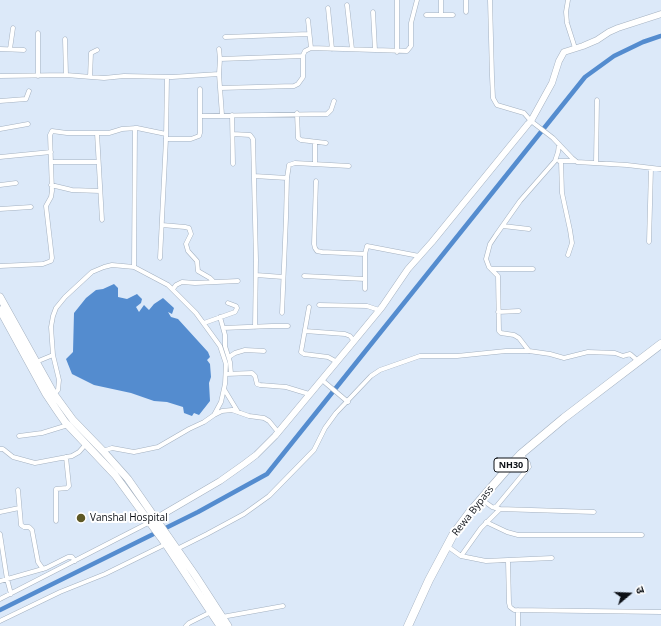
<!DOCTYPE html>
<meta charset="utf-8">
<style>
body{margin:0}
#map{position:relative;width:661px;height:626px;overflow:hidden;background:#dce9f9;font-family:"Open Sans","Noto Sans Devanagari",sans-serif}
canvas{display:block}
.north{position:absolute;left:609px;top:574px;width:40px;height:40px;-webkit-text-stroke:3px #fff;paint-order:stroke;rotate:71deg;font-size:11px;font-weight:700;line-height:16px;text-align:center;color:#0c1016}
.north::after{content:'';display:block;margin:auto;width:14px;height:18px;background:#0c1016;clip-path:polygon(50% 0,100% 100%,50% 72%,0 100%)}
</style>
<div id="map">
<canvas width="661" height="626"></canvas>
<div class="north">उ</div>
</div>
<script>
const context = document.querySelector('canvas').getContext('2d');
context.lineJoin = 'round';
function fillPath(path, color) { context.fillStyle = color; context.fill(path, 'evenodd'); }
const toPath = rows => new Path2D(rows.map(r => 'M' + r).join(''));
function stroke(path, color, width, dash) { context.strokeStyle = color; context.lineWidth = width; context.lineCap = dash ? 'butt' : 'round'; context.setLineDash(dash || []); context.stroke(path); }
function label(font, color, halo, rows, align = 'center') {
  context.font = font + ' "Open Sans",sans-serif'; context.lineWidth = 4; context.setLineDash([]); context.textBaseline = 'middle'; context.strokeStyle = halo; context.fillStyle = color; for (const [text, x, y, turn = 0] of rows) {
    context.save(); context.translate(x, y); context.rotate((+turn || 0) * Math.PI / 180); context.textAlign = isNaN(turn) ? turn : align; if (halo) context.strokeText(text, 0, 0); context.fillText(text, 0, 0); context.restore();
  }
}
const water = toPath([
 [114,284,118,288,118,297,127,299,137,294,142,299,141,303,136,307,139,312,144,305,149,310,154,304,163,298,174,308,172,314,168,312,171,317,178,319,208,352,210,357,207,360,210,364,211,377,209,383,210,401,199,415,194,413,192,416,184,413,183,407,167,402,154,401,131,393,94,385,72,374,66,359,73,352,74,313,86,298,96,290,103,289]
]);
const canal = toPath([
 [0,610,198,512,267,474,585,77,614,56,643,42,661,36]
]);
const street = toPath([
 [397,0,397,52],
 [441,0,441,15],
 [466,0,466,12],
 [490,0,492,76,493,98,497,105,524,113,531,121,553,138,572,158,577,162,627,165,661,169],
 [568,0,566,12,567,23,575,48],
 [347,5,352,49],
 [328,8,332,49],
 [373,12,375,50],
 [426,15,453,15],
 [308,20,311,48],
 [225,37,309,34],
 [65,39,66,75],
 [0,49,24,50],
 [10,49,13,28],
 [219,49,220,59],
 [219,74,222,115],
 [0,76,66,75,104,78,124,76,172,77,219,74,220,59,303,56],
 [38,76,38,33],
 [90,77,91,53,97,50],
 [220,88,294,86,298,84,303,77,303,55,305,51,311,48,407,51,411,46,411,23,417,0],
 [0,101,26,99,29,91],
 [297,113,298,138,301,140,326,143],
 [232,115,233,164],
 [200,116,327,114,331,110,334,101],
 [0,129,28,124],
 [97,133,102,220],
 [233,134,250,135,253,139,256,260,255,327],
 [166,139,191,139,199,136,200,133,200,89],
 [0,157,51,152],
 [559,161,575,161],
 [561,161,562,193,570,230,572,243,568,255],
 [51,162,98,162],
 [596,163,597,100],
 [315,164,315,142],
 [254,176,287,178],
 [316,181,314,244,315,248,317,251,322,252,365,254],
 [0,185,16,183],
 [51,185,72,190,100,191],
 [0,209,31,207],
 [162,225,185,227,189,228,191,234,186,244,188,251,197,261,198,271,210,278,214,282],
 [503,226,529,229],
 [649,242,651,168],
 [160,258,166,139,167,77],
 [0,266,43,264,51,261,52,258,46,206,51,197,52,191,50,135,52,131,67,133,109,133,122,129,137,128,166,134],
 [134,267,135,128],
 [491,269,533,269],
 [256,275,283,277],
 [304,276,365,279],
 [173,289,176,285,182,282,195,283,238,281],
 [365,289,365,254,367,246,419,256],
 [319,305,367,306,379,310],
 [309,307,301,352,304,354,328,357,337,362],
 [498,312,519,311],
 [282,313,286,218,287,178,289,165,295,163,349,166],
 [220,317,225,335,225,346,230,362,231,374],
 [204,323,235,312,237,308,236,306,228,303],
 [223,328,272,326,288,326],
 [305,331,345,334,350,336,354,341],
 [529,351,519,338,514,335,501,333,499,331,498,276,489,267,486,259,490,244,496,235,520,201,555,161,558,152,559,144],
 [229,357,235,353,245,350,264,351],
 [36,362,53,355],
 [226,374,252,373,255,376,257,384,260,385,286,387,309,394],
 [322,380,348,402],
 [224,389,238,412],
 [54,394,58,390,59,380,53,355,51,327,53,316,56,308,65,297,92,272,104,267,112,265,134,267,168,285,196,313,220,346,226,364,225,384,221,402,214,415,204,422,189,429,158,447,134,452,112,448,103,451],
 [214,415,222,411,232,410,249,416,264,418,269,421,278,432],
 [19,436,42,433,68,425],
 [0,449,3,449,13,457,35,463,72,456,79,452,86,444],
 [18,490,21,525,24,527,29,527,32,530,38,562,43,569],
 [481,499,492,507,500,509,594,512],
 [495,508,529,467,528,463,521,454],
 [0,512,19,508],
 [56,521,56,489,67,488,69,486,66,457],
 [486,522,507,532,518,535,642,535],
 [0,534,7,579,11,594],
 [447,546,461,556,486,561,552,558],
 [177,549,207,534,244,514,269,496,314,450,325,428,336,413,371,376,380,370,420,356,457,356,506,351,529,351,550,354,564,358,588,352,615,353,623,356,630,354,638,361],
 [461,556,481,528,500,509],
 [508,561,509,603,510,607,514,610,661,612],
 [0,581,46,568,68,557,72,557,75,561],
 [0,599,150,522],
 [518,610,518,626],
 [222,617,283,606],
 [0,621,60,592,105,574,166,544],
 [186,626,189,623,211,612]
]);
const secondary = toPath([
 [155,519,220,481,244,464,256,455,275,436,354,341,382,307,408,269,432,242,528,124,531,121,552,83,559,61,564,52,583,46,597,40,609,32,618,28,661,14]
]);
const primary = toPath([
 [0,297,54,394,73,420,103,451,128,479,195,575,228,626],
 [0,310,46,394,56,409,65,422,115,475,167,546,220,626]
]);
const highway = toPath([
 [408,626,429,580,453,535,470,512,509,467,521,454,564,418,661,344]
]);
const markers = [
 [81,518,5,"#5e5926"]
];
const shields = [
 [511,465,34]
];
const shieldNames = [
 ["NH30",511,465]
];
const streetNames = [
 ["Rewa Bypass",473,511,-52]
];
const poiNames = [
 ["Vanshal Hospital",90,518]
];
fillPath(water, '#548ccf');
stroke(canal, '#548ccf', 4.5);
stroke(street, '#a4b1c0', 5);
stroke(secondary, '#a4b1c0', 7);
stroke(primary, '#a4b1c0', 8);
stroke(highway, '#a4b1c0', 9);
stroke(street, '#fff', 4);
stroke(secondary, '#fff', 6);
stroke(primary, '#fff', 7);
stroke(highway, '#fff', 8);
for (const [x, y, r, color] of markers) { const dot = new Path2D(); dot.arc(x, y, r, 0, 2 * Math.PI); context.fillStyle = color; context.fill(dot); stroke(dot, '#fff', 1.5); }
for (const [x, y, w] of shields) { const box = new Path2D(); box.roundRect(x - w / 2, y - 7, w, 14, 3); context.fillStyle = '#fff'; context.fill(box); stroke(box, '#0c1016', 1); }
label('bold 9px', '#0c1016', null, shieldNames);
label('10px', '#0c1016', '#fff', streetNames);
label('10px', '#0c1016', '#fff', poiNames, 'left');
</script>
